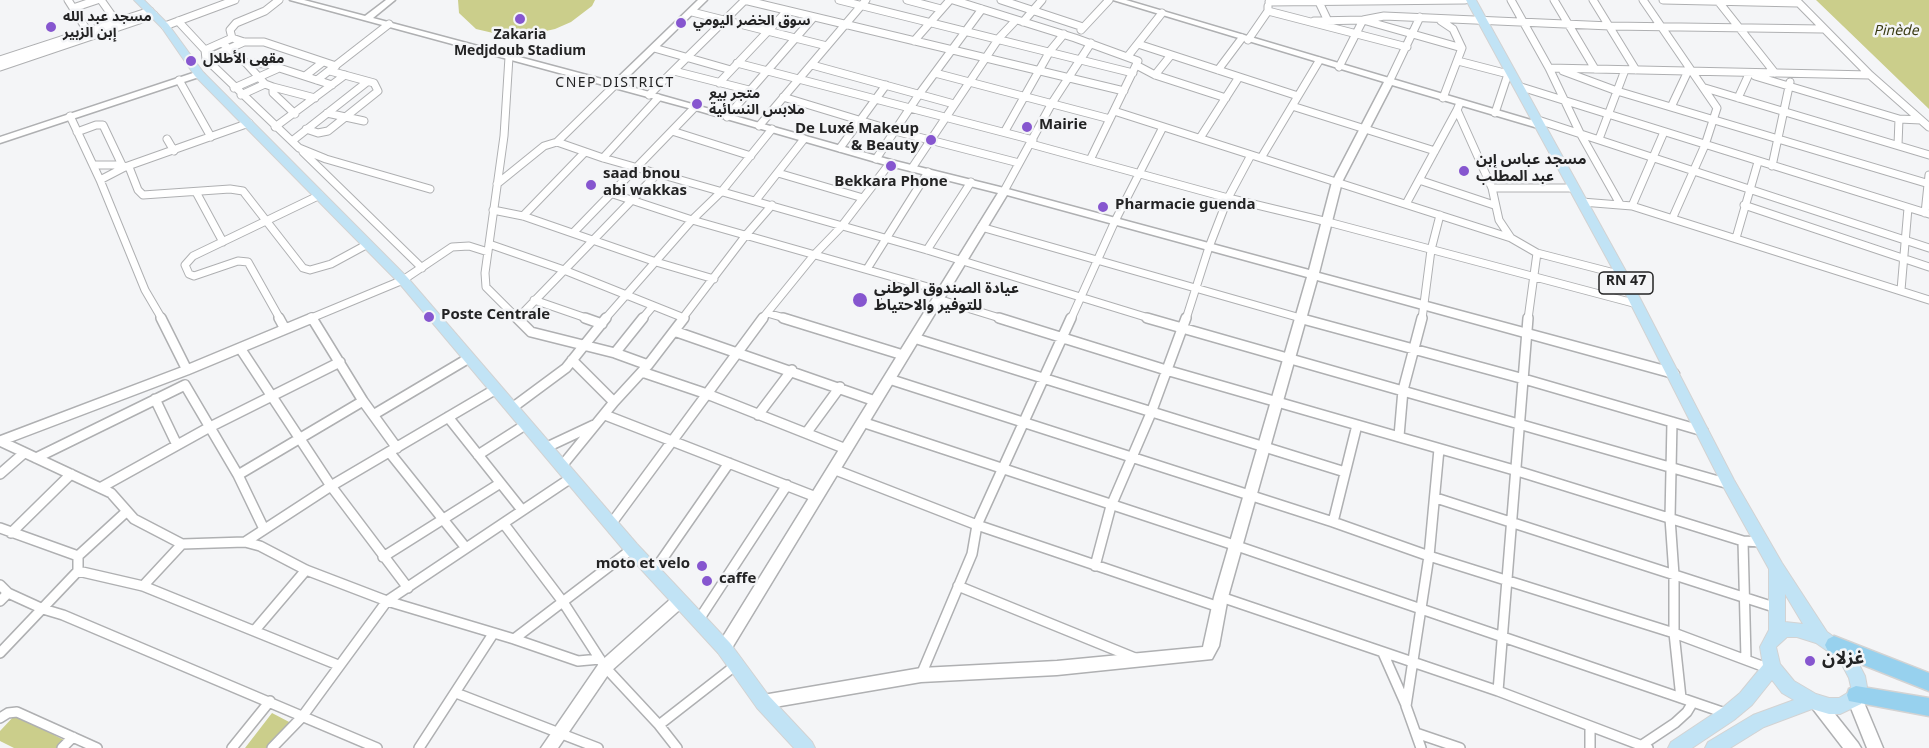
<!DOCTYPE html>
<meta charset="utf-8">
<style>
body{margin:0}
canvas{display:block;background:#f4f5f7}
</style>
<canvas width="1929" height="748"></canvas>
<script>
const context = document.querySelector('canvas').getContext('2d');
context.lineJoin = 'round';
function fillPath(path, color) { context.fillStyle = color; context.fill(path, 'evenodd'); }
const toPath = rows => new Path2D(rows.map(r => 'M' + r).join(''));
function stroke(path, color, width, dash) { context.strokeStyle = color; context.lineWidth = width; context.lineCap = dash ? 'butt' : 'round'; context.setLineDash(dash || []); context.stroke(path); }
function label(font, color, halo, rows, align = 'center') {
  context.font = font + ' Georgia,"Noto Sans Arabic",serif'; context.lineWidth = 5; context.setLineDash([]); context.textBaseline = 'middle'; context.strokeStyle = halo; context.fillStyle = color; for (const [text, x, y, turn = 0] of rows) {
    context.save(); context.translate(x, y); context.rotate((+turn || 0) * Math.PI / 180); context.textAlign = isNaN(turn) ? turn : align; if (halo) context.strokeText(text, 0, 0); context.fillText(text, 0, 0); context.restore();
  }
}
const green = toPath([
 [458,0,595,0,592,6,571,22,555,29,524,36,506,36,476,29,459,13],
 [1816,0,1929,0,1929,109,1843,26],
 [272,713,293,724,266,748,245,748],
 [15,715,64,740,57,748,14,748,0,741,0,731]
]);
const streetFar1 = toPath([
 [68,0,90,35],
 [101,0,118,24],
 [744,0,1124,91],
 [839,0,1133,73],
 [907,0,941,9],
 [953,0,1075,38,1138,61,1090,160],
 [1001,0,1083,27],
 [1318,0,1328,21],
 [1511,0,1549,68,1580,133,1620,204],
 [1554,0,1595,69],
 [1593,0,1636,70],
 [1643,0,1717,108,1705,145,1673,217],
 [1663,0,1798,3],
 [1718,1,1775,73],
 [1269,2,1465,0],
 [73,8,97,0],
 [1268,11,1407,47],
 [692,12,827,46],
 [178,21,205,50,206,59,299,148,326,159,430,189],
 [1314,21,1363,20,1384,16,1610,26,1822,29],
 [1441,21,1453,29,1462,48,1443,98],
 [1023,22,1042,0],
 [165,26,235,0],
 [1081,30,1109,0],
 [232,38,230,30,236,23,265,11,279,0],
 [1248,40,1268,11,1268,6],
 [914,41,950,0],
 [222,43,246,63,265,84,273,87,273,93,295,114],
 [1138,44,1298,96],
 [654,48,731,70],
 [205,50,232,38,244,42,264,42,336,66],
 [1128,56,1162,13],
 [509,57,504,136,485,273,486,287,518,319],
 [206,59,244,42],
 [0,60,150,11],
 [1458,61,1512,75],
 [246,63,267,64,332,85],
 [737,63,1033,140],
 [812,65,954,104],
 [1138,66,1155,75,1226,98],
 [0,67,154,15],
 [1339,67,1363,20,1462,48],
 [1549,68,1870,75,1796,0],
 [1218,70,1242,38],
 [674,71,749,90],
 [1563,71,1617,91,1929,184],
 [935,73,1110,119],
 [1155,75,1171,55],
 [1870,75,1929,127],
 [305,76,323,62],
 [1755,76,1899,119,1921,120],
 [179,80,211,137],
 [317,80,389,24],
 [1389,82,1420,17],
 [719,83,787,11],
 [1518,86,1929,214],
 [273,87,315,98],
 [234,88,277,69],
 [1705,88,1929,155],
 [241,95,265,84],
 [649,95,745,0],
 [783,97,895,131,1019,163],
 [1738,98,1749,74],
 [1460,103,1457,110,1492,188,1499,220,1511,238,1537,253,1528,319],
 [1672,105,1688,71],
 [1292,106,1435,151],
 [1114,111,1511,238],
 [327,113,364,121],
 [1495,113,1508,74],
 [70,116,100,180,145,290,162,319],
 [727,117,813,18],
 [1535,119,1929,248],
 [759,126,866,0],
 [275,127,345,75],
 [306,129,318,133,328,131,378,91,374,83,330,71],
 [672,131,751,156],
 [1005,131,1050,51,1064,34],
 [77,132,96,125,103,125,122,165],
 [1200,138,1239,77],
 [167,139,174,151],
 [1599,139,1625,70],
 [292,141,367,82],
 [557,142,603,158,927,250,1152,319],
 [1031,144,1228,198,1328,222,1637,304],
 [1898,145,1899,119],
 [840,148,886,85],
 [303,152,422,268],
 [603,158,658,98],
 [1261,158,1319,61],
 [876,159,920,93,982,9],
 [93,165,122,165,125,167],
 [1772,166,1790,82],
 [129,167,138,190,143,195,230,189,243,191,303,268,310,270,331,264,366,245],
 [912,168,999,38,1016,20],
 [778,173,863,198],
 [100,180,125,167,249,123],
 [1419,180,1494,205],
 [497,184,544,146,557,142,615,85],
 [1492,188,1574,188],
 [1004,191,1052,103,1091,43],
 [196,192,223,242],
 [613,194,692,220,942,291],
 [756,200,804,139],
 [1582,202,1632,206,1929,300],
 [1406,204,1457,110],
 [1744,205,1929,267],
 [1632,206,1664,132],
 [493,210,523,216,656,262,714,279],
 [1925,213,1929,175],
 [523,216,585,152],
 [981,227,1304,319],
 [573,233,695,107],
 [1736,238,1758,162],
 [489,244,564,270,684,318],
 [927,250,971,182],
 [1537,253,1622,275],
 [867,269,928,172],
 [1901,290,1908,208],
 [938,299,1003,319],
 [534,300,589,319],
 [767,313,788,319],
 [311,317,312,319],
 [518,318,658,173],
 [280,319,248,262,238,261,194,276,189,274,185,265,193,256,320,195],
 [309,319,403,280,452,247,469,246,488,252],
 [605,319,692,220,722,191,772,129],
 [642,319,653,306],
 [682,319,746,235,772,205],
 [762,319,814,255,841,227,890,163],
 [1071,319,1115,221,1163,127],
 [1186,319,1209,247,1228,198,1251,155],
 [1422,319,1431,250,1440,215]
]);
const street = toPath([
 [161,318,187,370],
 [279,318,285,329],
 [312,318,363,401,397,448],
 [517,318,531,332,615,353,648,365],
 [585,318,602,324],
 [783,318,903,355],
 [999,318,1166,370,1514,470,1743,541,1763,542],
 [1147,318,1729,484],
 [1299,318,1524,379,1703,431],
 [674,331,875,401],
 [914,338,1345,472],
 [240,348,331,486,408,588],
 [615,353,643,318],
 [572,360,614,402],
 [642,372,707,394,846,449],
 [889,379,1333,522,1429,556,1674,633,1770,669],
 [155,399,177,445],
 [512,408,566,368,606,318],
 [373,415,469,358],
 [605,415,816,497],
 [758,415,792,370],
 [448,417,522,510],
 [862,422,1237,546,1728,714],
 [1672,422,1670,518,1674,575,1674,633,1681,698],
 [807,432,840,387],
 [1399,436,1403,390,1422,318],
 [0,441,111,493,134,519,182,544,245,542,260,546,306,570,387,601,514,639],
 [0,441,187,370,312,318],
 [545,448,594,425],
 [390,453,466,548],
 [478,455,525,425],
 [36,458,185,385,238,475,264,529],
 [561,467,614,402,648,365,684,318],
 [833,469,977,525,1219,607],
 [0,474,24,453],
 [238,475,363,401],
 [100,488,208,428,340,362],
 [1436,498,1777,608],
 [1333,522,1357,425],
 [504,524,563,602,605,667,659,725,677,748],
 [611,524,763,318],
 [0,528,78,556,78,571,0,653],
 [11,533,71,474],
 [1743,541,1746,659],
 [245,542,331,486,496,389],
 [78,556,126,512],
 [383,557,499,484],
 [1095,566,1111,506,1151,413,1186,318],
 [78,571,143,586,338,665],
 [654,571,729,463],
 [0,585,8,593,43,609,63,615,377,748],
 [143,586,182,544],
 [958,586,1135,658],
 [1221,597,1498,691,1648,748],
 [0,601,8,593],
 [698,621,787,485],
 [255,630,306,570],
 [1383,653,1406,705],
 [600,659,578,661,514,639,632,549],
 [921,675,972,554,977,525,1071,318],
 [1498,691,1528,318],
 [456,693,598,748],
 [0,718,8,713,17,712,97,748],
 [659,725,736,665],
 [1590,727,1590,748],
 [1416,733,1460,748],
 [1639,747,1675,723,1687,712,1693,702],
 [62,748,73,737],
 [232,748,270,701],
 [272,748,302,717,387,601,571,478],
 [419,748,493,634],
 [1421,748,1406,706,1429,556,1439,449]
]);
const secondary = toPath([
 [290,0,304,0,365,16,386,0,395,0,373,18,613,82,698,0,707,0,621,84,891,160,1004,188,1309,270,1332,182,1384,82,1113,0,1126,0,1541,123,1543,125,1538,128,1392,85,1342,182,1319,273,1673,368,1677,370,1679,373,1677,376,1673,378,1317,280,1228,597,1219,646,1212,659,1057,675,921,682,763,709,758,707,755,702,758,697,763,695,921,668,1057,661,1203,647,1214,597,1307,277,1007,195,729,653,724,655,719,653,717,648,719,643,998,193,886,165,692,109,290,0],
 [199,71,204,74,202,76,0,143,0,137,199,71],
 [679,595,684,596,686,601,684,606,610,672,558,748,541,748,600,662,674,596,679,595],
 [1855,691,1860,693,1883,748,1867,748,1847,698,1850,693,1855,691],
 [1818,697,1823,699,1858,743,1861,748,1843,748,1813,709,1810,704,1813,699,1818,697]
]);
const primary = toPath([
 [134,0,144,0,168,24,203,72,407,277,637,544,730,643,769,696,812,742,815,748,794,748,757,708,718,653,627,554,399,283,195,76,162,28,134,0],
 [1466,0,1476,0,1628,275,1734,480,1782,563,1827,632,1851,649,1865,676,1867,687,1861,704,1840,714,1829,714,1812,709,1764,727,1730,748,1705,748,1708,742,1753,715,1794,700,1782,693,1772,680,1752,705,1734,720,1692,748,1668,748,1671,742,1722,708,1740,693,1763,665,1760,647,1769,630,1769,569,1724,488,1616,275,1466,0],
 [1785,594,1803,624,1785,622,1785,594],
 [1787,637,1797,637,1816,643,1839,659,1849,678,1851,687,1849,692,1839,698,1829,698,1816,694,1794,681,1780,664,1776,647,1787,637]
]);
const highway = toPath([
 [1834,636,1929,673,1929,691,1828,651,1825,645,1828,639,1834,636],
 [1856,686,1929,698,1929,716,1849,701,1847,695,1849,689,1856,686]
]);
const markers = [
 [520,19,6,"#8656cf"],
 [681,23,6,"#8656cf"],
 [51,27,6,"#8656cf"],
 [191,61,6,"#8656cf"],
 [697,104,6,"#8656cf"],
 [1027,127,6,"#8656cf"],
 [931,140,6,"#8656cf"],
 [891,166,6,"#8656cf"],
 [1464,171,6,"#8656cf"],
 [591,185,6,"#8656cf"],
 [1103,207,6,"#8656cf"],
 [860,300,8,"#8656cf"],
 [429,317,6,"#8656cf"],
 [702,566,6,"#8656cf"],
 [707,581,6,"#8656cf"],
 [1810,661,6,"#8656cf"]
];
const farPoinames = [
 ["مسجد عبد الله",63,19],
 ["إبن الزبير",63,35],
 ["سوق الخضر اليومي",693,23],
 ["Zakaria",520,37,"center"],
 ["Medjdoub Stadium",520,53,"center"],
 ["مقهى الأطلال",203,61],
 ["متجر بيع",709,96],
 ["ملابس النسائية",709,112]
];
const farParknames = [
 ["Pinède",1896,33]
];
const farNeighbourhoodnames = [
 ["CNEP DISTRICT",615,85]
];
const shields = [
 [1626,283,54]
];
const shieldNames = [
 ["RN 47",1626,283]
];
const poiNames = [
 ["Mairie",1039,127],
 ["De Luxé Makeup",919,131,"right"],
 ["& Beauty",919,148,"right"],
 ["مسجد عباس إبن",1476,162],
 ["عبد المطلب",1476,179],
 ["saad bnou",603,176],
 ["abi wakkas",603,193],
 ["Bekkara Phone",891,184,"center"],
 ["Pharmacie guenda",1115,207],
 ["عيادة الصندوق الوطني",874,291],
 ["للتوفير والاحتياط",874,308],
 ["Poste Centrale",441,317],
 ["moto et velo",690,566,"right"],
 ["caffe",719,581]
];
const nearPoinames = [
 ["غزلان",1822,661]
];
fillPath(green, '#cbce8b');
stroke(streetFar1, '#afb0b2', 9);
stroke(street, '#afb0b2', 12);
stroke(secondary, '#afb0b2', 3);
stroke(primary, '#d3d3d3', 2);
stroke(highway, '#d3d3d3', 3);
stroke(streetFar1, '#fff', 7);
stroke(street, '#fff', 9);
fillPath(secondary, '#fff');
fillPath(primary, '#c1e3f5');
fillPath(highway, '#97d1ee');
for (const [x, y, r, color] of markers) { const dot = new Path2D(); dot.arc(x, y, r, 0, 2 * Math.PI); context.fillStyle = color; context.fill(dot); stroke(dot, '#f4f5f7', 2); }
label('bold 14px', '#232324', '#f4f5f7', farPoinames, 'left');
label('italic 14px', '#3a3b13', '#f4f5f7', farParknames);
context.letterSpacing = '1.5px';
label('14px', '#232324', '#f4f5f7', farNeighbourhoodnames);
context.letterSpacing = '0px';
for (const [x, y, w] of shields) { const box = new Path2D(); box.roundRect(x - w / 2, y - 11, w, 22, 4.5); context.fillStyle = '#f4f5f7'; context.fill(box); stroke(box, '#232324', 1.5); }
label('bold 14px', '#232324', null, shieldNames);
label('bold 15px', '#232324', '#f4f5f7', poiNames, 'left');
label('bold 18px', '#232324', '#f4f5f7', nearPoinames, 'left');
</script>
